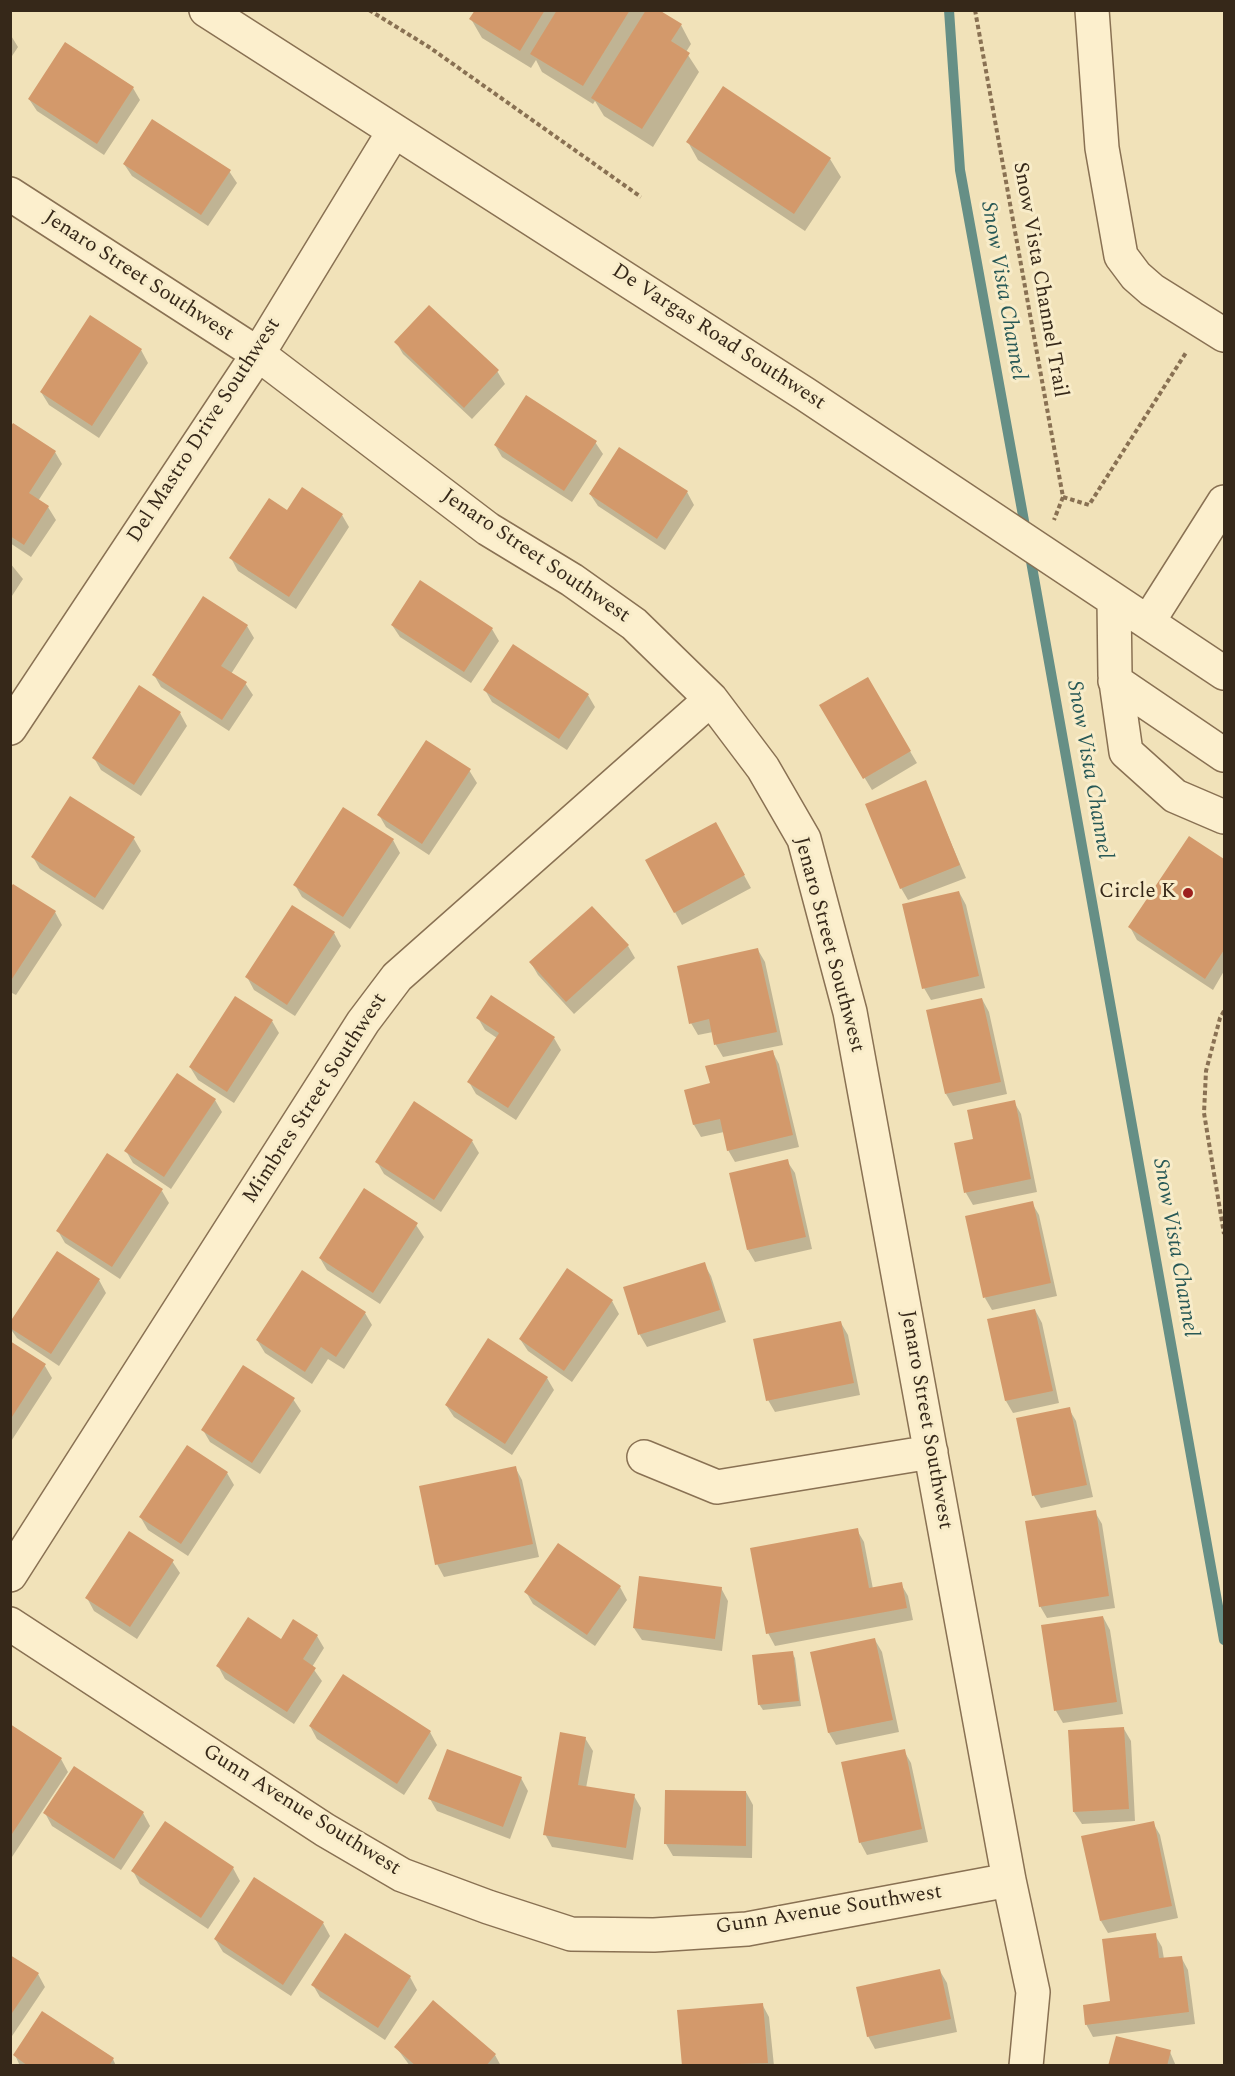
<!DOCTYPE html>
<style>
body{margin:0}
#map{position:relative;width:1235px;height:2076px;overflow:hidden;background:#f1e2b9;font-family:Spectral,serif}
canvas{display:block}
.frame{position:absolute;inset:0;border:12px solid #362819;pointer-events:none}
</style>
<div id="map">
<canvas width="1235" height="2076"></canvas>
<div class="frame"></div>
</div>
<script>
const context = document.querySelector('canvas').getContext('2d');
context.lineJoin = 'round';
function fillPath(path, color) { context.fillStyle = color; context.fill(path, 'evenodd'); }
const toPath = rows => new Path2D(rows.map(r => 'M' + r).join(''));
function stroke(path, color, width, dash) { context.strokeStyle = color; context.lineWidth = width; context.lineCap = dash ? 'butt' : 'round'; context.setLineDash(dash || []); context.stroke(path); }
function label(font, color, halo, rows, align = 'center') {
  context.font = font + ' Spectral,serif'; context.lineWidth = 6; context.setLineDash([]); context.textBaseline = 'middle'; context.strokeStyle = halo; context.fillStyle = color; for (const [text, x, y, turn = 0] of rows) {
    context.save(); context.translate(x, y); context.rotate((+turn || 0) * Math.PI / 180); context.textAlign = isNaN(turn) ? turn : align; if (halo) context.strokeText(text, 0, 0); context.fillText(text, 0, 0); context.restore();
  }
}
const shadow = toPath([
 [476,10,645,10,681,25,691,44,686,52,699,72,653,147,604,116,595,101,593,104,542,72,536,60,531,68,482,38,471,19],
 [10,34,18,47,10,59],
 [133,88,140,100,104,155,37,111,29,99],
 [688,142,830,159,841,177,805,231,698,160],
 [124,164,229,171,237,183,208,226,132,176],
 [396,342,497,371,505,384,472,419,403,354],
 [141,350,148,363,99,438,49,405,41,392],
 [10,430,55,452,62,464,38,501,48,507,56,520,31,557,10,543],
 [595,442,603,454,572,502,502,457,495,445],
 [687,492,694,505,665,550,598,506,590,494],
 [288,512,342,515,349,527,296,609,238,571,231,558],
 [10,563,23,579,10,599],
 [392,625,492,629,499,641,471,683,400,637],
 [247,626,254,638,231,674,245,683,253,695,229,731,161,687,154,675],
 [867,679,917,763,872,790,821,706],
 [485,690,588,695,595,707,567,750,492,702],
 [180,713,187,726,141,796,101,770,94,758],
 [469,770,477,783,429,855,386,827,379,815],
 [925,782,966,878,908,900,901,888],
 [716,824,751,888,682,925,647,861],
 [1190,838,1224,861,1224,971,1213,990,1137,940,1130,927],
 [134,839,141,851,103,910,40,869,33,857],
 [393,840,400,853,350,929,302,897,295,885],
 [10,891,55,912,62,925,16,995,10,992],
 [959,892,966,905,985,988,931,1000,924,988],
 [334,933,341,946,295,1016,254,990,247,977],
 [628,946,635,958,574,1014,538,975,531,963],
 [758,950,765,962,783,1045,723,1057,716,1045,713,1032,698,1035,691,1023],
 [982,999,989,1012,1007,1094,953,1106,946,1094],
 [478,1018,554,1038,561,1050,516,1120,476,1094,469,1082,497,1038,485,1030],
 [272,1021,279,1033,234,1103,198,1080,190,1067],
 [772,1051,779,1064,799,1147,735,1162,728,1150,724,1132,701,1137,694,1125,686,1091,711,1084],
 [215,1100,222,1112,171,1189,133,1163,126,1151],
 [1014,1102,1021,1114,1037,1192,973,1205,966,1193,974,1140],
 [472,1141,479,1153,441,1212,384,1174,377,1162],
 [787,1161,795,1173,812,1249,755,1262,748,1250],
 [162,1191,169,1203,120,1279,65,1243,58,1231],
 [1032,1203,1039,1215,1057,1296,992,1310,985,1298],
 [416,1225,424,1237,380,1304,327,1270,320,1258],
 [704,1264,711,1276,726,1322,647,1347,640,1335,625,1288],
 [99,1280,106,1293,59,1366,17,1338,10,1328],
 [612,1301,619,1314,572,1382,528,1351,520,1339],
 [1035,1310,1042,1323,1059,1403,1013,1413,1006,1401],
 [365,1313,372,1325,344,1369,328,1359,312,1384,265,1353,257,1340],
 [841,1323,848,1335,860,1395,775,1412,768,1400],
 [10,1343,45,1366,52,1378,10,1443],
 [547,1378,554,1390,512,1455,454,1417,446,1405],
 [293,1399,301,1411,260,1474,210,1442,203,1430],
 [1069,1409,1076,1421,1093,1497,1041,1508,1034,1496,1018,1419],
 [515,1467,522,1480,539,1557,444,1577,437,1564],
 [227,1473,234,1485,188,1556,148,1530,141,1518],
 [1095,1512,1102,1524,1115,1608,1047,1618,1040,1606],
 [857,1530,864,1542,873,1589,901,1584,908,1596,913,1620,775,1646,768,1633],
 [559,1545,620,1587,627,1600,595,1646,533,1604,526,1592],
 [172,1561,180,1573,137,1639,94,1611,87,1598],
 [721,1588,728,1601,722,1651,642,1640,634,1628],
 [1103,1617,1110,1630,1123,1714,1063,1723,1056,1711,1043,1626],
 [317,1636,324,1648,312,1667,322,1681,294,1724,225,1679,218,1666,281,1641],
 [875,1640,882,1652,899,1732,836,1745,829,1733,812,1653],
 [792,1653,795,1658,801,1706,763,1710,759,1704],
 [10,1726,61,1759,68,1772,10,1860],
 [310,1726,430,1732,437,1745,404,1795,317,1739],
 [1124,1729,1131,1741,1135,1821,1082,1824,1074,1812],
 [585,1738,593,1751,586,1788,634,1796,641,1808,633,1860,552,1847,545,1834],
 [904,1751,911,1763,928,1842,867,1855,860,1842],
 [521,1778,528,1791,510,1839,437,1811,430,1799],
 [746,1792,753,1805,752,1858,673,1856,666,1844],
 [45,1813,143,1813,150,1826,121,1870,52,1826],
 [166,1823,233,1868,240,1881,208,1929,140,1884,133,1871],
 [1153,1823,1160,1835,1178,1918,1108,1933,1101,1921],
 [323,1923,330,1936,291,1996,223,1952,215,1939],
 [345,1935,410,1977,417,1990,385,2040,320,1997,313,1985],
 [1155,1935,1162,1947,1164,1959,1181,1957,1188,1970,1195,2024,1093,2037,1086,2024,1112,2003],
 [10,1957,38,1974,45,1987,10,2039],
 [940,1971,947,1983,957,2032,875,2049,868,2036],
 [762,2004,769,2017,774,2066,684,2066],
 [396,2047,495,2055,501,2066,410,2066],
 [1170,2052,1176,2066,1110,2066],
 [15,2055,113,2059,116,2066,20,2066]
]);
const stream = toPath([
 [949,10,960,170,1026,532],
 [1029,550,1224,1640]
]);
const building = toPath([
 [475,10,545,10,520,51,469,19],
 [557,10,630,10,583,86,530,54],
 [646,10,659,10,682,24,671,41,690,53,642,129,591,98],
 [65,42,134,87,97,144,28,99],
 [723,86,831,158,794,214,686,142],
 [152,119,231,170,201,215,123,164],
 [429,305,499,370,464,408,394,342],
 [90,315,142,349,92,426,40,392],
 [526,395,597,441,564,491,494,445],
 [13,423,56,451,29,493,49,506,24,545,10,536,10,428],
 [619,447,688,491,657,539,589,494],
 [302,487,343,514,289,597,229,558,269,498,287,510],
 [420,580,493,628,464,672,391,625],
 [203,596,248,625,221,666,247,682,222,720,152,675],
 [513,644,589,694,559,739,483,690],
 [868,677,911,751,863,779,819,705],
 [139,685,181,712,134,785,92,758],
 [426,740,471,769,422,844,377,815],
 [926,780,960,865,900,889,865,804],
 [70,796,135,837,95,898,31,857],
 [343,807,394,839,343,917,293,885],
 [716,822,745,875,674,913,645,860],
 [1189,836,1224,859,1224,950,1205,979,1128,927],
 [13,884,56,911,10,982,10,888],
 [959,891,979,976,922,989,902,904],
 [292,905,335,932,287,1005,245,977],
 [592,906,629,945,566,1002,529,962],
 [758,948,777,1032,714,1045,709,1019,689,1024,677,966],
 [491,995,555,1037,508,1108,467,1082,499,1033,476,1018],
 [235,996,273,1020,227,1092,189,1067],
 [982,998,1001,1082,945,1094,926,1010],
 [773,1050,793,1135,727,1151,720,1119,693,1125,684,1090,710,1083,705,1066],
 [177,1073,216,1099,164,1177,124,1151],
 [1015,1100,1031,1179,964,1193,954,1143,973,1139,967,1110],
 [414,1101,473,1140,434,1200,375,1162],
 [107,1153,163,1189,112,1267,56,1231],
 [788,1159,806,1237,747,1250,729,1173],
 [364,1188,418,1223,373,1293,319,1258],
 [1033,1201,1051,1283,983,1298,965,1216],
 [57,1251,100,1279,51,1354,10,1328,10,1322],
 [705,1262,720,1310,638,1335,623,1287],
 [567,1268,613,1300,564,1371,519,1339],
 [302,1270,366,1312,336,1357,321,1347,305,1372,256,1340],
 [1035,1309,1053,1391,1005,1401,987,1319],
 [841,1321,854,1383,766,1401,753,1339],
 [488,1338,548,1377,505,1444,445,1405],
 [10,1341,46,1364,10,1420],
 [243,1365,295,1398,252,1463,201,1430],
 [1070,1407,1087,1485,1032,1496,1016,1418],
 [187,1445,228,1472,181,1544,139,1517],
 [516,1466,533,1544,435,1565,419,1486],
 [1096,1510,1109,1596,1039,1607,1025,1521],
 [858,1528,869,1588,902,1582,907,1608,766,1634,750,1548],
 [129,1531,174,1560,130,1627,85,1598],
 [558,1543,621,1586,587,1635,524,1592],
 [639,1576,722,1587,715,1639,633,1628],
 [1103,1616,1117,1702,1054,1711,1041,1625],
 [248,1617,281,1639,293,1619,318,1635,303,1659,316,1668,287,1712,216,1666],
 [875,1638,893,1720,828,1733,810,1652],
 [793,1651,799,1701,758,1705,752,1655],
 [343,1674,431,1731,397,1784,309,1726],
 [10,1724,62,1758,10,1837],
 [1124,1727,1129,1809,1073,1812,1068,1730],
 [560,1732,586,1737,578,1785,635,1794,626,1848,543,1835],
 [447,1749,522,1777,503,1827,428,1799],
 [905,1749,922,1829,859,1843,841,1762],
 [74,1766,144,1812,114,1859,43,1813],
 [665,1790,746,1791,746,1846,664,1844],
 [165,1821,234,1867,201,1918,131,1871],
 [1154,1821,1172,1906,1100,1921,1081,1836],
 [254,1877,324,1922,283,1985,214,1939],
 [345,1933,411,1976,378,2028,311,1985],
 [1156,1933,1159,1958,1182,1956,1189,2012,1085,2025,1083,2005,1110,2001,1102,1939],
 [10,1955,39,1973,10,2016],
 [940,1969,951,2019,867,2037,856,1987],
 [433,2000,496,2054,486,2066,416,2066,394,2047],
 [763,2003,768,2063,682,2066,677,2010],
 [42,2011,114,2058,109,2066,28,2066,13,2055],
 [1116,2036,1171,2050,1167,2066,1108,2066]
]);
const path = toPath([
 [369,10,429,47,641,197],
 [975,10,1063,497,1054,520],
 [1063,497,1089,505,1187,351],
 [1224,1011,1220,1018,1206,1071,1204,1113,1224,1234]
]);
const minor = toPath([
 [206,10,805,394,1224,673],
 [1092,10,1102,148,1121,256,1136,276,1152,290,1224,335],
 [10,194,258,354,488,529,572,580,634,624,711,699,763,768,804,839,850,1012,1009,1880,1033,1992,1026,2066],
 [1114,600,1115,675,1126,752,1175,796,1224,817],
 [1148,622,1224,502],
 [1115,681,1224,755],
 [10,728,258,354,394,131],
 [644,1457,717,1487,931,1452],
 [10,1575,363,1022,397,977,711,699],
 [10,1624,325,1830,402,1875,488,1907,571,1934,654,1935,747,1929,1009,1880]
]);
const markers = [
 [1188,893,6,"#9d201e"]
];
const streetNames = [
 ["Jenaro Street Southwest",138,277,33],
 ["Snow Vista Channel Trail",1039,280,80],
 ["De Vargas Road Southwest",718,338,33],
 ["Del Mastro Drive Southwest",205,431,-57],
 ["Jenaro Street Southwest",535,557,34],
 ["Jenaro Street Southwest",828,945,75],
 ["Mimbres Street Southwest",316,1099,-57],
 ["Jenaro Street Southwest",925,1420,80],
 ["Gunn Avenue Southwest",301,1811,32],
 ["Gunn Avenue Southwest",829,1911,-9]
];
const poiNames = [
 ["Circle K",1176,893]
];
const waterNames = [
 ["Snow Vista Channel",1002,291,80],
 ["Snow Vista Channel",1088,770,80],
 ["Snow Vista Channel",1174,1248,80]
];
fillPath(shadow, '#0003');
stroke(stream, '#668f86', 10);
fillPath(building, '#d3996b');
stroke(minor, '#897153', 36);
stroke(path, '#897153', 4, [4.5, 3]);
stroke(minor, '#fcefcd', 33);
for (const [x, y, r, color] of markers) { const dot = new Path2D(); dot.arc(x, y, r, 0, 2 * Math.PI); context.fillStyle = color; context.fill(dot); stroke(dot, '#f8ecc9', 2); }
label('21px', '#362819', '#f8ecc9', streetNames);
label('21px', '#362819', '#f8ecc9', poiNames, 'right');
label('italic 22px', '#275856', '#f8ecc9', waterNames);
</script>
